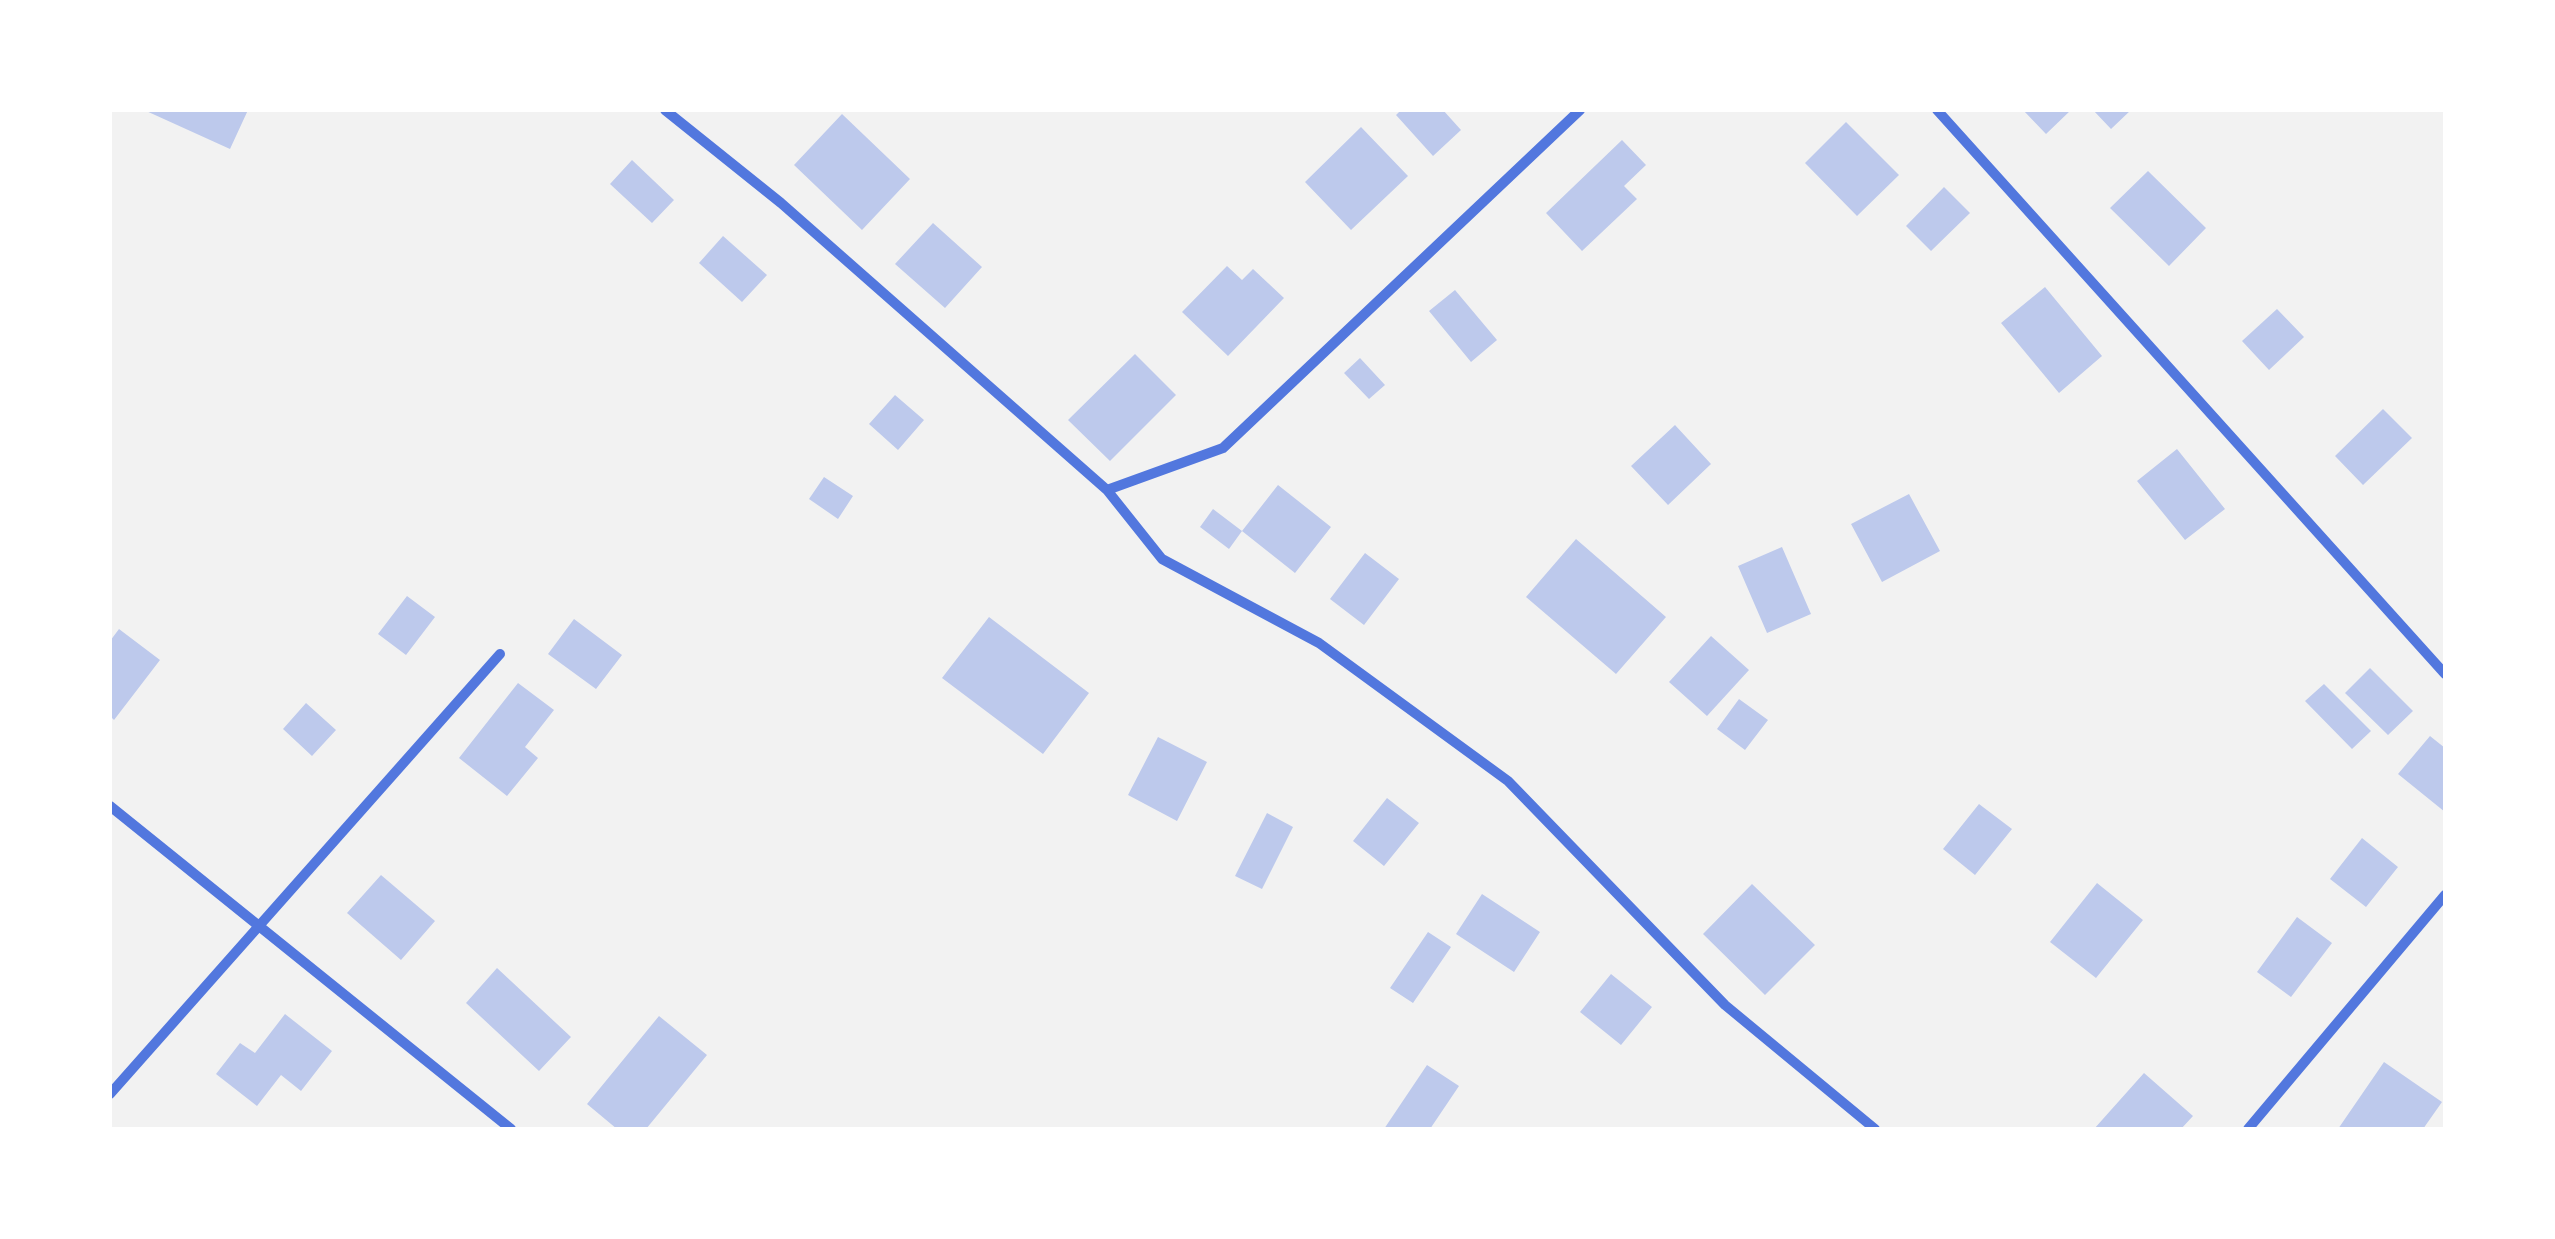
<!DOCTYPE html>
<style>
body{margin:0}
#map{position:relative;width:2555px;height:1239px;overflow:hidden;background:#f2f2f2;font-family:"Source Serif 4",serif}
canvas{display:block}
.frame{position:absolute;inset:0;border:112px solid #fff;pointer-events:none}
</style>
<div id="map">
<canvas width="2555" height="1239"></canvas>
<div class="frame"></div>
</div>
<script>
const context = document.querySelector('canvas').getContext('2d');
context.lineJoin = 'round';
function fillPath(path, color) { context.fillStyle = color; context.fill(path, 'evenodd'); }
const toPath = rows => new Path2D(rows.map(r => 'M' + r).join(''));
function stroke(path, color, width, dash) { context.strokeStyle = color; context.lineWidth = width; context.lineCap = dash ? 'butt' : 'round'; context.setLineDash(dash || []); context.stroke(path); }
const building = toPath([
 [144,110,248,110,230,149],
 [1401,110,1443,110,1461,130,1433,156,1396,115],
 [2023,110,2071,110,2046,134],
 [2093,110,2131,110,2111,129],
 [842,114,910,179,862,230,794,165],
 [1846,122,1899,175,1857,216,1805,163],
 [1361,127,1408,176,1351,230,1305,182],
 [1622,140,1646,165,1624,186,1637,199,1582,251,1546,213],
 [632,160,674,200,652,223,610,184],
 [2148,171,2206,228,2169,266,2110,208],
 [1944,187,1970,213,1931,251,1906,226],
 [933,223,982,267,945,308,895,264],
 [723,236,767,275,742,302,699,263],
 [1227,266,1242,280,1253,269,1284,298,1228,356,1182,312],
 [2045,287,2102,356,2059,393,2001,323],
 [1455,290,1497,340,1471,362,1429,311],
 [2277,309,2304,337,2269,370,2242,341],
 [1135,354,1176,395,1110,461,1068,420],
 [1360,358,1385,385,1369,399,1344,373],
 [895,395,924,420,898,450,869,424],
 [2383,409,2412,438,2363,485,2335,456],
 [1675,425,1711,464,1668,505,1631,466],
 [2177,449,2225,509,2185,540,2137,481],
 [824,477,853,496,838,519,809,499],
 [1278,485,1331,527,1295,573,1242,531],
 [1909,494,1940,551,1882,582,1851,524],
 [1213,509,1242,531,1229,549,1200,527],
 [1576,539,1666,617,1616,674,1526,597],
 [1782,547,1811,614,1767,633,1738,566],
 [1365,553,1399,579,1364,625,1330,599],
 [407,596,435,617,406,655,378,634],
 [989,617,1089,693,1043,754,942,678],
 [574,619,622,655,596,689,548,654],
 [119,629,160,660,114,720,110,716,110,641],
 [1711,636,1749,670,1707,716,1669,682],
 [2370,668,2413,711,2388,735,2345,693],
 [518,683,554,710,525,747,538,758,507,796,459,758],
 [2324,684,2371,731,2352,749,2305,701],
 [1739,699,1768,720,1745,750,1717,729],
 [306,703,336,730,312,756,283,729],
 [2430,736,2445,748,2445,812,2398,774],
 [1158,737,1207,762,1177,821,1128,795],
 [1387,798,1419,823,1384,866,1353,841],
 [1979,804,2012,829,1975,875,1943,849],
 [1267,813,1293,827,1262,889,1235,876],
 [2362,838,2398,867,2366,907,2330,879],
 [381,875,435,921,401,960,347,913],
 [2097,883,2143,920,2096,978,2050,942],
 [1752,884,1815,945,1765,995,1703,934],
 [1482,894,1540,932,1514,972,1456,934],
 [2297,917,2332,943,2291,997,2257,972],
 [1428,932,1451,947,1413,1003,1390,988],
 [497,968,571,1037,539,1071,466,1003],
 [1611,974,1652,1007,1621,1045,1580,1012],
 [285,1014,332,1051,301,1091,281,1075,257,1106,216,1074,240,1043,255,1053],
 [659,1016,707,1055,646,1129,617,1129,587,1104],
 [2384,1062,2442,1102,2423,1129,2338,1129],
 [1427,1065,1459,1086,1430,1129,1384,1129],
 [2144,1073,2193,1116,2181,1129,2094,1129]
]);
const minor = toPath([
 [665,110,781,203,1107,490,1162,559,1319,643,1508,781,1725,1005,1875,1129],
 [1937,110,2445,674],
 [1107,490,1223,448,1580,110],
 [110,806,511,1129],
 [110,1094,500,654],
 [2248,1129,2445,895]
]);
fillPath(building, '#bdc9ec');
stroke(minor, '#5277de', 10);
</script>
